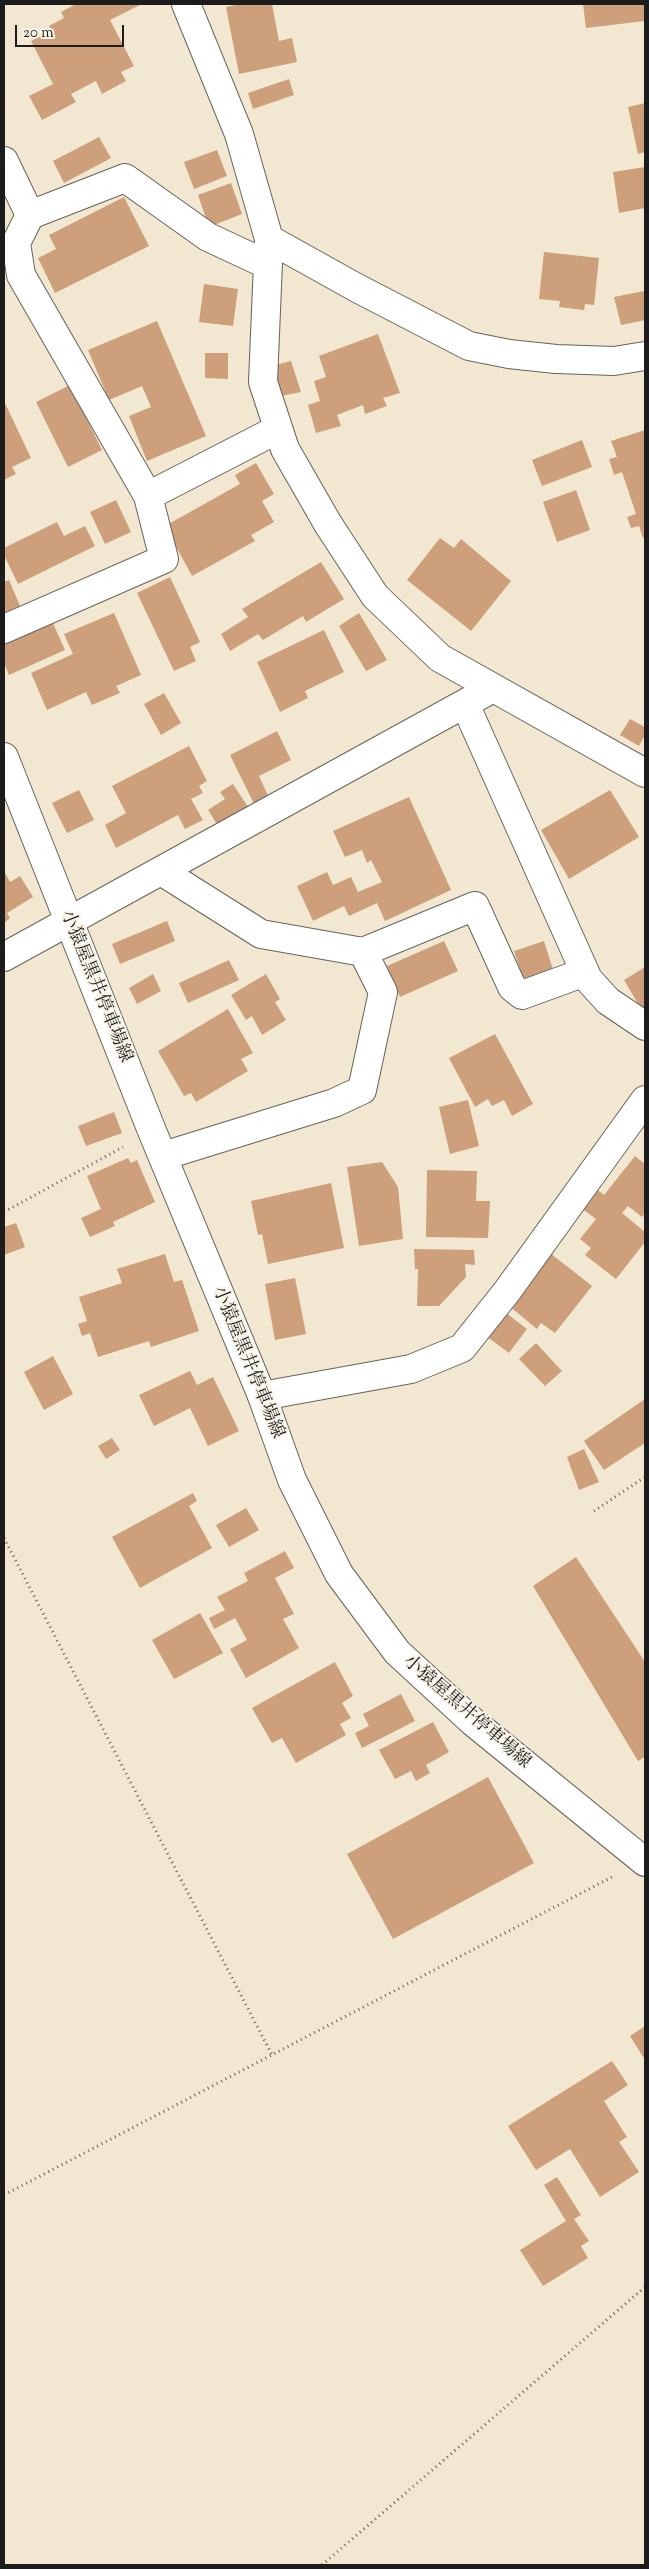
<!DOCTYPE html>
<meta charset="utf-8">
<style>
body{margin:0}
#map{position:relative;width:649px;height:2569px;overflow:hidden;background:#f2e8d1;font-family:"Sorts Mill Goudy",serif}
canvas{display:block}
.frame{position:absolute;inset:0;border:5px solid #1c1c1c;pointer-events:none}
.scale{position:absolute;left:15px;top:25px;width:109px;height:22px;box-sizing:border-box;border:2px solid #1c1c1c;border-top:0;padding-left:6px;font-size:15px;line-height:18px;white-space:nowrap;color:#1c1c1c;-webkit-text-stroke:4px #f7f3e8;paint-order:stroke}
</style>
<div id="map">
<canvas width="649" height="2569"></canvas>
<div class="frame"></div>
<div class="scale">20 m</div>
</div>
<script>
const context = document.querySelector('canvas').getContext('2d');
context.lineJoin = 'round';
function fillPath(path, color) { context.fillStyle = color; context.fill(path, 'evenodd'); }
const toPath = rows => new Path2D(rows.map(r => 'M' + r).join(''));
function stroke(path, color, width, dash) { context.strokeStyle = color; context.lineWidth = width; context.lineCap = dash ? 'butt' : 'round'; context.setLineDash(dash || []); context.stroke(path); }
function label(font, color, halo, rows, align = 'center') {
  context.font = font + ' "Sorts Mill Goudy","Noto Serif JP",serif'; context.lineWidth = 4; context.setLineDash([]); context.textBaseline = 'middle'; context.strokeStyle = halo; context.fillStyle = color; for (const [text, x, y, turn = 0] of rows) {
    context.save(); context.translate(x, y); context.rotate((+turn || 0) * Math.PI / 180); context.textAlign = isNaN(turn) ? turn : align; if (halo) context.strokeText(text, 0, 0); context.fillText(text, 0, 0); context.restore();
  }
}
const building = toPath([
 [76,4,142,4,110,20,134,66,121,72,126,81,102,94,96,81,71,94,76,102,42,120,29,96,53,84,31,41,52,31,49,26,64,18,61,12],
 [241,4,272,4,279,41,292,38,297,62,239,74,226,7],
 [583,4,645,4,645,21,586,28],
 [289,79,294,95,253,109,248,93],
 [645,103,645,152,638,154,628,107],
 [99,137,111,158,64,183,53,161],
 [217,150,227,176,194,189,184,162],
 [645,167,645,208,619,213,613,172],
 [231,183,242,214,209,227,198,195],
 [124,197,149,246,55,293,38,258,56,249,49,235],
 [544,252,599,258,594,305,585,304,584,310,559,307,560,301,539,299],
 [204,284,238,289,233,326,199,322],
 [644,291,645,320,621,325,614,297],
 [157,321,206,436,147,461,129,416,151,407,142,386,109,400,88,350],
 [378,334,400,393,383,398,387,406,365,414,363,405,337,415,341,426,316,433,308,405,320,401,314,381,326,377,319,356],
 [205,353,228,353,228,379,205,378],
 [291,361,301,392,281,396,272,366],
 [70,385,102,450,68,467,36,402],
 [4,401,31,458,12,467,16,474,4,480],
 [645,430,645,537,643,538,639,526,631,528,627,517,636,514,622,472,614,475,609,459,617,457,611,441],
 [582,440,592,467,542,486,532,460],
 [256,463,274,494,262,501,274,522,251,535,255,541,192,576,165,526,240,484,235,475],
 [576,490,590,530,557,542,543,502],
 [116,500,131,532,105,544,90,512],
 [57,522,64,536,85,526,95,546,18,584,4,555,4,548],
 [440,538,454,548,461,539,511,581,471,631,407,580],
 [321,562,344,599,306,622,303,616,263,640,258,634,230,651,221,634,248,617,242,609],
 [170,577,200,642,190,647,196,661,174,671,137,593],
 [9,580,20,606,4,613,4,582],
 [114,613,141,675,116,686,120,693,92,705,86,692,47,710,31,673,73,654,64,634],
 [359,613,387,660,366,671,339,626],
 [52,621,65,650,9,675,4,663,4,642],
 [324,630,344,672,305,691,308,698,280,712,257,662],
 [164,693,181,723,161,735,144,704],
 [630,719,645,727,645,735,639,746,620,735],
 [277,731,291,760,259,776,271,802,257,810,230,755],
 [189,746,207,781,199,786,203,793,191,799,203,820,185,829,178,815,116,848,105,825,126,813,112,786],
 [233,784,250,810,220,829,208,810,225,799,220,792],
 [79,790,94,820,67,833,52,803],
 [610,790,639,837,569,879,541,830],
 [409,797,451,890,385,921,377,903,349,916,344,906,313,921,297,886,327,872,333,885,351,877,358,892,382,882,371,860,367,863,362,850,345,857,333,831],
 [4,871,10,882,20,876,33,897,7,913,10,918,4,923],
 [167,921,175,941,120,964,112,944],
 [444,941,458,971,400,997,387,966],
 [544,941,554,973,524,982,514,951],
 [229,960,239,980,188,1003,179,983],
 [645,967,645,1006,641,1009,624,980],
 [153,974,161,991,137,1004,129,988],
 [266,974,280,999,275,1002,286,1020,262,1035,252,1016,246,1020,231,995],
 [228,1009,253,1053,241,1059,248,1071,196,1102,191,1093,184,1096,158,1051],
 [495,1034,533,1104,512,1116,504,1100,492,1106,488,1099,475,1107,449,1058],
 [468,1100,479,1146,450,1154,439,1107],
 [114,1112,122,1133,86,1146,78,1126],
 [635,1156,645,1164,645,1213,642,1217,628,1206,622,1213,645,1232,645,1242,616,1279,585,1255,591,1248,580,1239,596,1219,577,1205,593,1186,604,1195],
 [128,1158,131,1163,137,1160,155,1202,113,1222,115,1226,90,1237,81,1218,101,1209,87,1176],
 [382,1162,398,1187,403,1239,359,1246,347,1167],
 [427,1170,477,1171,476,1201,490,1201,488,1238,426,1237],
 [331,1183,344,1248,268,1264,262,1234,258,1235,251,1201],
 [16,1223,25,1247,4,1255,4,1227],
 [414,1249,474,1250,475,1265,465,1264,466,1277,439,1306,417,1306,418,1269,415,1269],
 [550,1253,592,1286,555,1333,541,1323,537,1329,509,1306],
 [165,1254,174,1282,182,1280,199,1331,151,1347,149,1341,98,1357,90,1333,82,1336,78,1324,87,1321,79,1297,122,1283,117,1269],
 [295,1278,306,1334,275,1340,265,1284],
 [501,1309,527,1329,509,1353,482,1333],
 [536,1343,562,1371,545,1386,519,1359],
 [53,1356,73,1394,44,1410,24,1372],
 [190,1371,197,1385,213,1377,239,1431,208,1446,190,1408,154,1426,139,1395],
 [645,1399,645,1443,604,1470,584,1441],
 [112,1438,120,1450,106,1459,98,1446],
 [584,1449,599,1482,579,1490,567,1457],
 [193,1493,197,1501,189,1506,212,1548,140,1588,112,1537],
 [246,1508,259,1530,229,1547,216,1525],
 [285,1551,294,1568,275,1578,294,1614,283,1619,299,1648,246,1678,230,1649,247,1640,235,1618,214,1629,209,1618,225,1610,217,1597,248,1581,244,1573],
 [576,1557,645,1662,645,1757,638,1761,533,1586],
 [200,1613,223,1653,174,1679,152,1640],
 [335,1662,353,1696,342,1703,351,1718,340,1724,346,1735,296,1763,282,1738,272,1743,252,1708],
 [401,1694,415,1721,362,1748,355,1733,369,1726,363,1714],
 [433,1722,449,1752,426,1765,430,1773,416,1781,411,1771,395,1779,379,1750],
 [488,1777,534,1863,393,1939,347,1854],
 [645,2026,645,2060,630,2036],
 [612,2061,628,2085,604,2101,627,2137,619,2142,639,2172,600,2197,570,2149,536,2170,508,2126],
 [557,2177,581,2215,574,2219,589,2241,581,2246,588,2258,543,2286,520,2250,566,2221,544,2185]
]);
const path = toPath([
 [4,1212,123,1147],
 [594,1511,645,1477],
 [4,1538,272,2055],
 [4,2195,612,1877],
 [322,2565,645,2287]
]);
const street = toPath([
 [186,4,239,134,269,239,263,382,285,449,328,524,375,596,440,658,645,773],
 [4,161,30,215,16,243,21,275,148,496,164,559,4,629],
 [30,215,125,178,208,237,268,265],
 [269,239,357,288,469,346,509,354,556,359,614,361,645,356],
 [148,496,278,429],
 [465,704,588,979,608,1001,645,1026],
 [161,871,261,934,363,952,475,906,512,987,522,995,585,972],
 [4,957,493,688],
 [163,1156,334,1103,362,1090,383,992,363,952],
 [262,1396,411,1369,462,1348,508,1290,645,1100]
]);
const secondary = toPath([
 [4,757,152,1131,262,1396,292,1480,339,1574,397,1652,473,1722,645,1862]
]);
const streetNames = [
 ["小猿屋黒井停車場線",95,987,68],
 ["小猿屋黒井停車場線",247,1363,68],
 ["小猿屋黒井停車場線",466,1713,41]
];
fillPath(building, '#cd9f7b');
stroke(street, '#67635b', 30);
stroke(secondary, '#67635b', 30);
stroke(path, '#67635b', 3, [1, 4]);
stroke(street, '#fff', 28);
stroke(secondary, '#fff', 28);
label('18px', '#1c1c1c', '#f7f3e8', streetNames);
</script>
